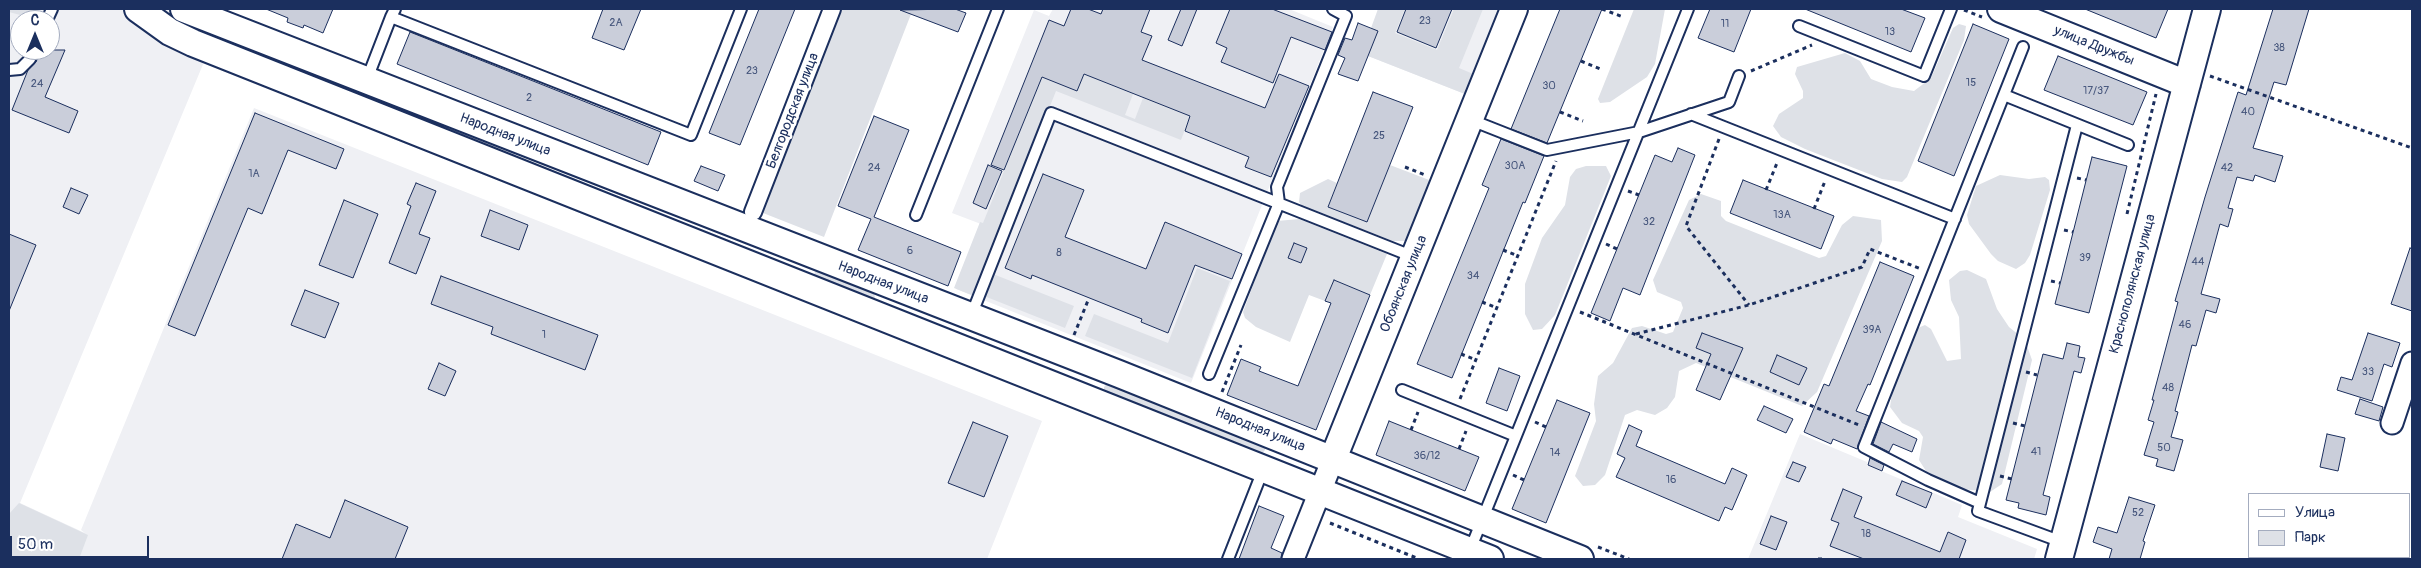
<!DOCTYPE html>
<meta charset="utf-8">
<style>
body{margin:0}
#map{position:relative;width:2421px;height:568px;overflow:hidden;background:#fff;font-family:Pangolin,sans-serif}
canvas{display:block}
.frame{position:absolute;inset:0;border:10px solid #1b2f5e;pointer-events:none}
.legend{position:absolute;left:2248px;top:493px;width:162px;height:65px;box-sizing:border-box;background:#fff;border:1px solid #a4acbf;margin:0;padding:6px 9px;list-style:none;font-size:15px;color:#1b2f5e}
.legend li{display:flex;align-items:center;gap:10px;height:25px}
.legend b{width:25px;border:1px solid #a4acbf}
.north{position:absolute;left:10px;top:10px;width:50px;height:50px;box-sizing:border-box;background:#fff;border:1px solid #a4acbf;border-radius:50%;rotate:0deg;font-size:14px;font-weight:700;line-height:20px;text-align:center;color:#1b2f5e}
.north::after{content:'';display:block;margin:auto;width:18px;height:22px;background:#1b2f5e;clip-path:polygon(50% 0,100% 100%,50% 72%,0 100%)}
.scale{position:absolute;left:10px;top:536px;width:139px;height:22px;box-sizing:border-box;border:2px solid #1b2f5e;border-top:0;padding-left:6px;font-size:15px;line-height:18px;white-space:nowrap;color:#1b2f5e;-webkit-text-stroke:4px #fff;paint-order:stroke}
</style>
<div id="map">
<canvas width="2421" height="568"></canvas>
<div class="frame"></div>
<ul class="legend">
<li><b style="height:6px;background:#fff"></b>Улица</li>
<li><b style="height:14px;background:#dee1e7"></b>Парк</li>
</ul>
<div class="north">С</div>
<div class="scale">50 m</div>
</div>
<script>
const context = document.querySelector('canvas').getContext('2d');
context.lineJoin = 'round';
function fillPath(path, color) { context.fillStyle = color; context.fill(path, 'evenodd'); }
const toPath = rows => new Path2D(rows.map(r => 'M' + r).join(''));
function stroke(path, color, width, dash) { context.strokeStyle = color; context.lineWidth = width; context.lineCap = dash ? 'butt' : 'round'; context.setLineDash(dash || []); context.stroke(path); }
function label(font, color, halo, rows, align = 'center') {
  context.font = font + ' Pangolin,sans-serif'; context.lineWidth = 5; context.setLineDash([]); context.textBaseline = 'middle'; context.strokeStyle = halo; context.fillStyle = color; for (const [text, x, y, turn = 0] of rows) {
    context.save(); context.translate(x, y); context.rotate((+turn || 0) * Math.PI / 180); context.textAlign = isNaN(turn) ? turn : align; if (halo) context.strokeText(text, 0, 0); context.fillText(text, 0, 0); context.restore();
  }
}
const built = toPath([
 [9,9,177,9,219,26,20,503,85,533,81,530,254,108,1042,421,987,559,9,559],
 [20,20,50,20,50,50,20,50],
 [1053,9,1289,9,1333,27,1191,383,956,289,981,224,952,213,1034,10,1049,16],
 [1378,9,1505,9,1470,96,1368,56],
 [1800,434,1867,462,1867,465,1962,505,1958,517,2037,549,2034,559,1748,559]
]);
const green = toPath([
 [9,9,37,9,30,15,24,16,9,12],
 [838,9,913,9,824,237,758,211],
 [1378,9,1405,9,1395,33,1437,50,1454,9,1483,9,1459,68,1478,76,1470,96,1368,56,1371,28],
 [1634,9,1665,9,1655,64,1647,77,1610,102,1600,103,1598,99],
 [1959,24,1966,26,1964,40,1907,177,1902,182,1882,179,1805,149,1781,137,1773,126,1779,114,1803,98,1803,91,1795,74,1797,67,1845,53,1860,61,1871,79,1892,87,1914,91,1931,78,1953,28],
 [1084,74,1133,94,1125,115,1135,119,1143,98,1190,116,1181,140,1056,91,974,296,954,288,980,222,983,223,1042,77,1077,91],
 [452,127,514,152,515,156,511,160,448,133],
 [1390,165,1437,183,1408,241,1393,241,1302,206,1299,202,1300,193,1328,179,1337,183,1328,207,1367,222],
 [1586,166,1606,166,1611,176,1555,315,1542,329,1533,330,1525,314,1525,284,1542,238,1565,205,1570,177,1576,169],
 [2000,175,2029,179,2045,177,2049,180,2050,190,2030,255,2025,263,2016,269,1998,261,1991,254,1969,224,1967,215,1976,186],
 [1701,194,1721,201,1721,216,1726,221,1819,258,1826,256,1842,225,1853,216,1881,220,1882,241,1817,392,1802,406,1696,363,1679,371,1675,397,1667,408,1655,415,1637,410,1625,415,1605,475,1595,485,1583,486,1575,476,1596,421,1594,404,1598,376,1613,363,1632,328,1642,326,1666,334,1673,332,1683,308,1681,302,1657,292,1653,280,1689,200],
 [1299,219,1387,254,1370,295,1334,280,1325,301,1309,295,1290,342,1256,327,1245,318,1243,312,1277,221],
 [1197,268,1230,281,1192,378,1085,336,1094,314,1168,343],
 [1967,270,1986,279,1997,309,2009,327,2025,340,2032,360,2002,484,1990,492,1962,489,1926,471,1919,460,1923,437,1919,431,1902,423,1890,407,1892,393,1918,328,1925,325,1931,329,1947,361,1961,359,1959,317,1951,300,1949,280,1960,271],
 [819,271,874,292,875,298,874,300,813,277,815,272],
 [993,274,1074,306,1065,328,984,296],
 [1109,381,1265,446,1265,450,1259,457,1104,395,1104,387],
 [19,503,88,535,79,559,9,559,9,514]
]);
const building = toPath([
 [266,9,333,9,323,33,304,25,303,28,287,22,288,18,266,9],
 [603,9,641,9,624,50,592,38,603,9],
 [759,9,795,9,740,145,709,133,759,9],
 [955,9,966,13,958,32,900,10,955,9],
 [1071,9,1088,9,1101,14,1103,9,1150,9,1141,32,1152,36,1142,60,1265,108,1279,74,1309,86,1271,177,1245,167,1249,157,1185,131,1190,116,1084,74,1077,91,1042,77,1004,170,991,165,1049,20,1064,26,1071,9],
 [1181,9,1197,9,1182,46,1168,40,1181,9],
 [1230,9,1272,9,1332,32,1325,50,1291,37,1273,83,1221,62,1227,48,1216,43,1230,9],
 [1406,9,1452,9,1436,48,1397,32,1406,9],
 [1560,9,1602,9,1547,143,1511,129,1560,9],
 [1710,9,1751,9,1734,52,1698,38,1710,9],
 [1805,9,1901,9,1925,18,1911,52,1805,9],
 [2085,9,2168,9,2156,38,2085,9],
 [2273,9,2309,9,2286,85,2274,82,2253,148,2283,156,2275,182,2255,175,2253,181,2237,177,2228,208,2233,209,2228,227,2220,224,2201,294,2220,299,2216,313,2206,310,2196,346,2192,345,2175,411,2178,412,2171,437,2183,440,2174,471,2156,466,2158,459,2144,455,2154,422,2148,420,2154,400,2152,400,2178,302,2175,301,2205,197,2238,92,2246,95,2273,9],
 [1358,23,1378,31,1358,81,1338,74,1345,58,1338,55,1345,38,1352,40,1358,23],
 [1973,24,2009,39,1954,176,1918,161,1973,24],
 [410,32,661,132,648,165,397,64,410,32],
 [41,50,65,50,45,97,78,111,69,133,12,110,28,70,36,62,41,50],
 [2058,56,2147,92,2133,125,2044,90,2058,56],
 [1373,92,1413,107,1367,222,1328,207,1373,92],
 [255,113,344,149,336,169,288,150,262,214,248,208,195,336,168,325,255,113],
 [874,116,909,130,874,217,961,252,948,286,858,250,871,219,838,206,874,116],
 [1501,139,1544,156,1525,203,1523,202,1452,378,1417,364,1489,188,1482,185,1501,139],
 [1678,148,1695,155,1640,295,1623,288,1610,321,1591,313,1655,155,1672,162,1678,148],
 [2092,157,2127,166,2089,313,2055,304,2092,157],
 [988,165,1002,171,986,209,973,203,988,165],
 [701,166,725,175,718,191,694,181,701,166],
 [1043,174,1084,190,1065,237,1146,269,1165,222,1242,254,1232,279,1195,265,1168,333,1141,322,1142,319,1032,275,1031,279,1005,268,1043,174],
 [1743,180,1834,216,1821,249,1730,213,1743,180],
 [416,183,436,191,419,234,430,238,416,274,389,263,411,206,407,204,416,183],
 [71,188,88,195,79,214,63,207,71,188],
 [344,200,378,214,353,278,319,265,344,200],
 [490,210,528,225,519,250,481,236,490,210],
 [9,234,36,245,9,311,9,234],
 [1294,243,1307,248,1301,263,1288,258,1294,243],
 [2410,248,2412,249,2412,311,2391,304,2410,248],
 [1880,262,1914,276,1870,385,1868,384,1856,411,1869,416,1857,449,1833,439,1831,444,1804,432,1824,384,1829,386,1880,262],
 [441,276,598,335,585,370,491,334,493,327,431,304,441,276],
 [1334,280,1370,295,1316,430,1227,395,1241,359,1261,367,1259,371,1298,386,1331,303,1325,301,1334,280],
 [305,290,339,303,325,338,291,325,305,290],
 [1702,333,1743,348,1720,400,1696,390,1711,354,1696,348,1702,333],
 [2368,333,2400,343,2392,367,2384,364,2372,401,2337,390,2341,377,2352,380,2368,333],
 [2067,343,2080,346,2078,357,2085,358,2081,373,2074,371,2043,495,2050,497,2046,515,2018,508,2019,503,2006,500,2043,354,2063,359,2067,343],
 [1777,355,1807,368,1799,385,1770,372,1777,355],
 [439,363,456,371,445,396,428,389,439,363],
 [1499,368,1520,376,1507,411,1486,403,1499,368],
 [2360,399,2383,407,2379,421,2355,414,2360,399],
 [1557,400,1590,413,1546,523,1512,509,1557,400],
 [1764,406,1793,419,1786,433,1757,420,1764,406],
 [1389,421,1479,457,1465,491,1376,455,1389,421],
 [973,422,1008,436,984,497,948,483,973,422],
 [1881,422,1917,439,1912,452,1893,444,1889,452,1873,444,1881,422],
 [1629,425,1642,431,1636,446,1725,484,1732,468,1747,475,1732,510,1725,507,1719,521,1616,477,1625,458,1617,454,1629,425],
 [2327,434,2345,438,2338,471,2320,467,2327,434],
 [1870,458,1884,465,1882,471,1868,465,1870,458],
 [1793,462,1806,467,1799,482,1786,477,1793,462],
 [1902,481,1932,493,1926,508,1896,495,1902,481],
 [1843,489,1862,497,1854,517,1940,552,1948,532,1966,540,1959,559,1864,559,1830,546,1839,523,1831,520,1843,489],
 [2129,497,2155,505,2143,541,2145,542,2140,559,2109,559,2112,549,2093,542,2098,527,2117,533,2129,497],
 [345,500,408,527,395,559,282,559,296,524,330,538,345,500],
 [1259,506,1284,516,1271,548,1282,553,1281,559,1239,559,1259,506],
 [1771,516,1787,522,1776,550,1760,544,1771,516]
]);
const path = toPath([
 [1602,9,1623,17],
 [1964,10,1982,17],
 [1581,61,1603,70],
 [1751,71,1812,45],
 [2210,76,2412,148],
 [1560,112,1583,121],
 [1719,139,1686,226,1749,305],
 [1405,167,1425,175],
 [2077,178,2086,180],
 [1766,190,1777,163],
 [1628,191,1639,195],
 [1814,209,1825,181],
 [2127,214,2156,94],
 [2064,230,2073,232],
 [1606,244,1617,249],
 [1503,250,1518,256],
 [2051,281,2060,283],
 [1482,302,1497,308],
 [1580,312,1859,425],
 [1636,334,1749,305,1862,267,1870,249,1921,269],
 [1074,335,1089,298],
 [1461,354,1476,360],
 [2026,372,2037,375],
 [1222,392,1241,345],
 [1460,399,1556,161],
 [1535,422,1546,427],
 [2013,423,2025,426],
 [1411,430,1418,412],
 [1459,449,1466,431],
 [1513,475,1524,480],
 [2000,476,2012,479],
 [1330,523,1419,559],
 [1598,547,1629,559],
 [1818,559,1823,559]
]);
const service = toPath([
 [395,9,391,17,691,135,741,9],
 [47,20,52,9],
 [1799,26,1924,76,1951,9],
 [9,70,20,69,30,59,34,50],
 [367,79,391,17],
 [2004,95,2128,145],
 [1691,114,1955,219],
 [1471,120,1547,150,1639,132,1729,102,1739,76],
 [916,215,998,9],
 [971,316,1051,113,1414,257],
 [1209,374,1279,203,1277,187,1346,16,1333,9],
 [1402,390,1516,436],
 [1980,503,1928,480,1864,447,2023,47],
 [2062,542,1978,511,2077,125],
 [1470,550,1688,9],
 [1228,559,1263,470]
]);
const pedestrian = toPath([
 [753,212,832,9]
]);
const minor = toPath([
 [2392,423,2412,363],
 [1293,559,1333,459]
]);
const tertiary = toPath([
 [138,9,170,32,193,43,1490,559],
 [184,9,1119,374,1580,559],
 [2001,9,2187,84],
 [1333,459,1514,9],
 [2059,559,2207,9]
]);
const numberNames = [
 ["23",1425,21],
 ["2А",616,23],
 ["11",1725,24],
 ["13",1890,32],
 ["38",2279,48],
 ["23",752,71],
 ["15",1971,83],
 ["24",37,84],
 ["30",1549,86],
 ["17/37",2096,91],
 ["2",529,98],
 ["40",2248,112],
 ["25",1379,136],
 ["30А",1515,166],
 ["24",874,168],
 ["42",2227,168],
 ["1А",254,174],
 ["13А",1782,215],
 ["32",1649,222],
 ["6",910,251],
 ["8",1059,253],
 ["39",2085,258],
 ["44",2198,262],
 ["34",1473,276],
 ["46",2185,325],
 ["39А",1872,330],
 ["1",544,335],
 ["33",2368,372],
 ["48",2168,388],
 ["50",2164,448],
 ["41",2036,452],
 ["14",1555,453],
 ["36/12",1427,456],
 ["16",1671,480],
 ["52",2138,513],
 ["18",1866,534]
];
const streetNames = [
 ["улица Дружбы",2094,46,22],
 ["Белгородская улица",793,111,-69],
 ["Народная улица",505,135,21],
 ["Народная улица",883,283,21],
 ["Обоянская улица",1404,284,-68],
 ["Краснополянская улица",2133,284,-75],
 ["Народная улица",1260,430,22]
];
fillPath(built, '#eff0f4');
fillPath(green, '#dee1e7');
fillPath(building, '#caceda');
stroke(building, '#1b2f5e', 1);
stroke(service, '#1b2f5e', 14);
stroke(pedestrian, '#1b2f5e', 20);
stroke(minor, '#1b2f5e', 25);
stroke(tertiary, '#1b2f5e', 30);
stroke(path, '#1b2f5e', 3, [4, 4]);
stroke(service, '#fff', 10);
stroke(pedestrian, '#fff', 16);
stroke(minor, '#fff', 21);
stroke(tertiary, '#fff', 26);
label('11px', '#47577d', null, numberNames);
label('14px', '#1b2f5e', '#fff', streetNames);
</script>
